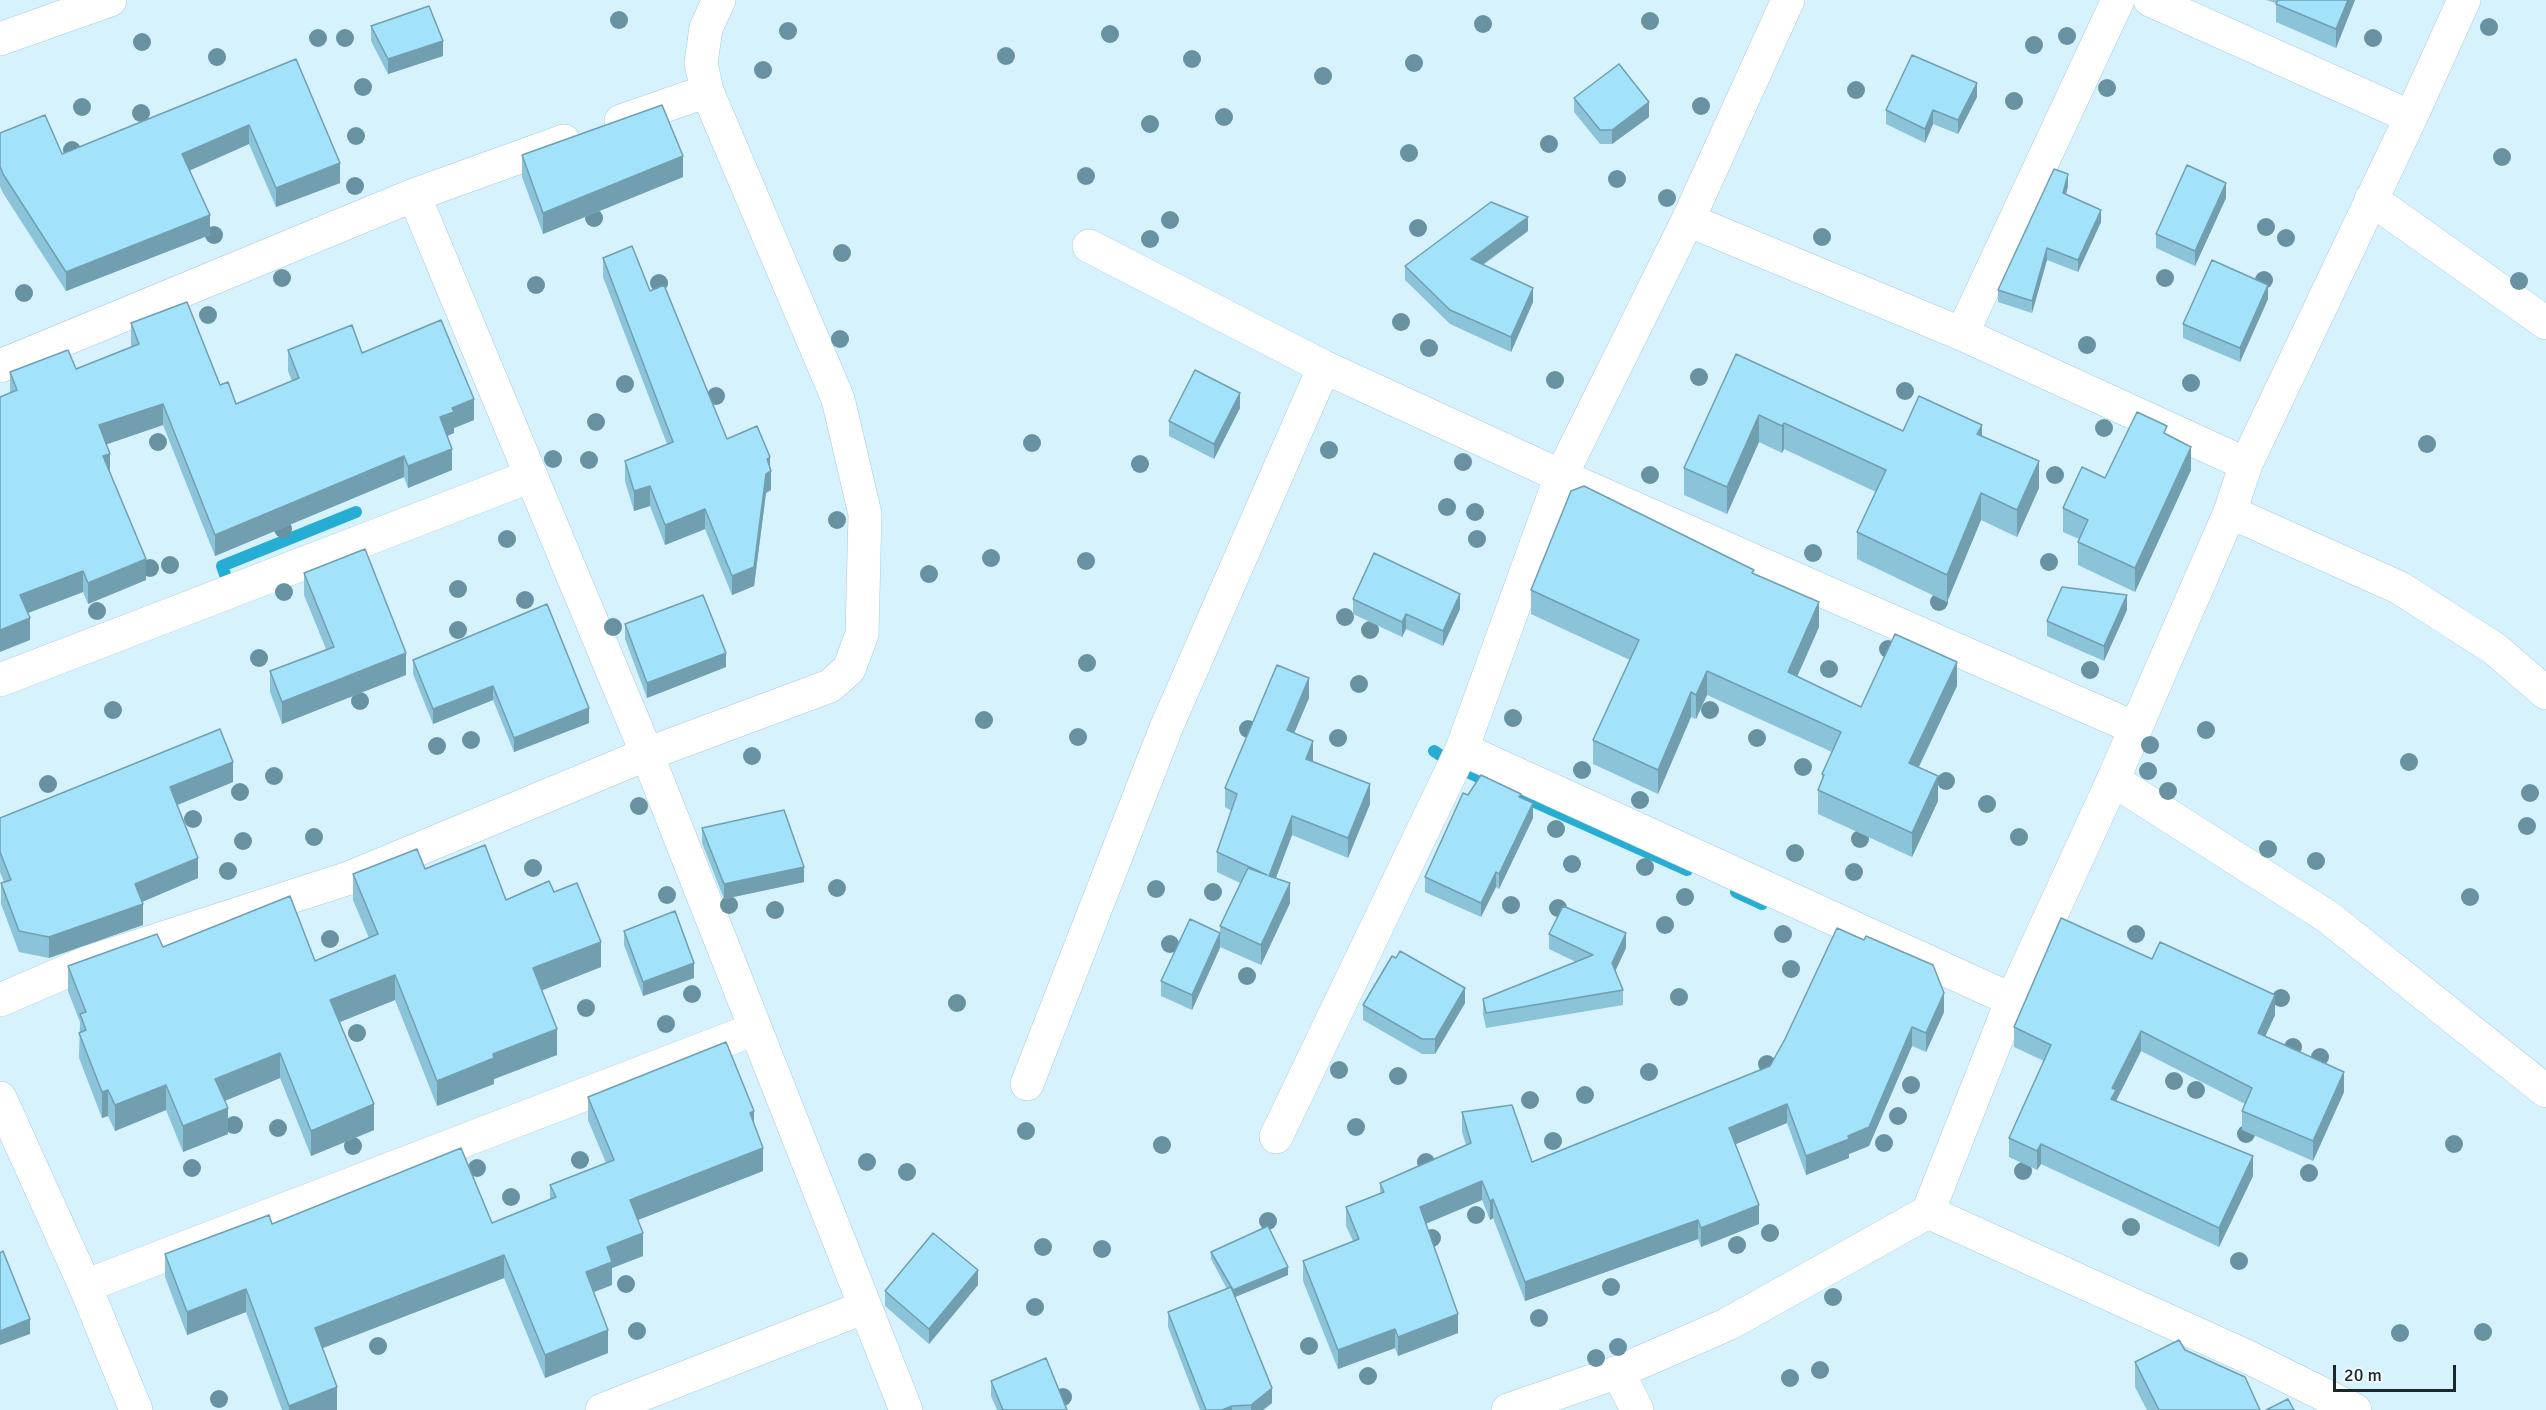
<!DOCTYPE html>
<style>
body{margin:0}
#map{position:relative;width:2546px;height:1410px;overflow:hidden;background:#d5f2fd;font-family:Signika,sans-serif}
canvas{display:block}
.scale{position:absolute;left:2333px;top:1365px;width:123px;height:27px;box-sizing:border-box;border:3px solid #1a272c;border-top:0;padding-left:8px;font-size:18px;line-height:21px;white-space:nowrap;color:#1a272c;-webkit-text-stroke:4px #f4fbfe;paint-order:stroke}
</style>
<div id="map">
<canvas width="2546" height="1410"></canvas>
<div class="scale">20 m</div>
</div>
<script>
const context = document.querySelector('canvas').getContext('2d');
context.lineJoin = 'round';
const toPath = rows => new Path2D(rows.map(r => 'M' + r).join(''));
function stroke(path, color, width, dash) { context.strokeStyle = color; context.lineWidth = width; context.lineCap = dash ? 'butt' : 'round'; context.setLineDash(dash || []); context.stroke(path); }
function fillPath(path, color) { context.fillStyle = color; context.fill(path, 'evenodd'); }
const stream = toPath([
 [227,580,222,566,356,512],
 [1434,751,1463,770,1687,870],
 [1736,892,1762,904]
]);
const minor = toPath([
 [2150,0,2411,117],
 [0,39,110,0],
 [621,121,707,91],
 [414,195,647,754,906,1410],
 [2371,199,2546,323],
 [1688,220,1962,334,2246,464],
 [1089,246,1324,367,1561,476,2135,728],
 [1962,334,2118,0],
 [0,366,414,195,564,141],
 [2230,512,2400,588,2495,649,2546,693],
 [0,680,531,476],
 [1462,749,2012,1000],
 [2113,780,2328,917,2546,1091],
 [0,1000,86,963,349,878,647,754,830,686,849,669,862,634,865,514,838,399,707,91,701,63,706,28,719,0],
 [1027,1084,1166,728,1324,367],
 [1276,1137,1462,749,1561,476,1688,220,1788,0],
 [1928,1212,2248,1357,2355,1410],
 [85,1286,755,1029],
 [1618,1372,1637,1410],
 [602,1410,865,1307],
 [1508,1410,1618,1372,1728,1324,1928,1212,2012,1000,2113,780,2230,512,2246,464,2411,117,2464,0]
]);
const secondary = toPath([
 [0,1098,85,1286,136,1410]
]);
const trees = [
 [619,20],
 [1650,21],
 [1483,24],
 [2489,27],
 [788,31],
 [1110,34],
 [2067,36],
 [318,38],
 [345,38],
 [2373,38],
 [142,42],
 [2034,45],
 [1006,56],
 [217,57],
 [1192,59],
 [1414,63],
 [763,70],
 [1323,76],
 [363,87],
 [2107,88],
 [1856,90],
 [2014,101],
 [1701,106],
 [82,107],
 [141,113],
 [1224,117],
 [1150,124],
 [356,136],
 [1549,144],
 [72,150],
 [1409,153],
 [2502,157],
 [1086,176],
 [1617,179],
 [355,186],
 [1667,198],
 [594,218],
 [1170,220],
 [2266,227],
 [1418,228],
 [214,235],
 [1822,237],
 [2286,238],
 [1150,239],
 [842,253],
 [282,278],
 [2165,278],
 [2264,280],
 [2519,281],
 [659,283],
 [536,285],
 [24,293],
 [208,315],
 [1401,322],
 [840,339],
 [2087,345],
 [1429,348],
 [1699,377],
 [1555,380],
 [2191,383],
 [625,384],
 [1905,391],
 [716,396],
 [596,422],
 [2104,428],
 [158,442],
 [1032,443],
 [2427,444],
 [1329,450],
 [553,459],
 [589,460],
 [1463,462],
 [1140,464],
 [1650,475],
 [2055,475],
 [1447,507],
 [1475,512],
 [837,520],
 [283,529],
 [507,539],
 [1477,539],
 [1813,553],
 [991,558],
 [1086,561],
 [2049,562],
 [170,565],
 [150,568],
 [929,574],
 [458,589],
 [284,592],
 [525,600],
 [1939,602],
 [97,611],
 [1345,617],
 [613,627],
 [458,630],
 [1370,630],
 [1888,649],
 [259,658],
 [1087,663],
 [1829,669],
 [2090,670],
 [1359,684],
 [360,701],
 [113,710],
 [1710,710],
 [1513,718],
 [984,720],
 [1248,729],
 [2206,730],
 [1078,737],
 [1338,738],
 [1757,738],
 [471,740],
 [2150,745],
 [437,746],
 [752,756],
 [2409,762],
 [1803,767],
 [1582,770],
 [2148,771],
 [274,776],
 [1946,781],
 [48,784],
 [2168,791],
 [240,792],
 [2530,793],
 [1640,800],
 [1987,804],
 [639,806],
 [193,819],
 [2527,826],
 [1556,829],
 [314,837],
 [2019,837],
 [1860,839],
 [243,841],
 [2268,849],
 [1795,853],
 [2316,861],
 [1572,864],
 [1645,867],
 [533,868],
 [228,871],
 [1854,872],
 [837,888],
 [1156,889],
 [1213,892],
 [667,895],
 [1685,897],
 [2470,897],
 [729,905],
 [1511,905],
 [1558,908],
 [775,910],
 [1665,925],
 [1783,934],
 [2136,934],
 [330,939],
 [1170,944],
 [1791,969],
 [1247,976],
 [692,994],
 [1679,997],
 [2281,998],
 [957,1003],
 [586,1008],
 [666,1024],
 [357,1033],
 [2293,1047],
 [2320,1057],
 [1767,1064],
 [1339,1070],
 [1649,1072],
 [1398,1076],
 [2174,1081],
 [1911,1085],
 [2196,1090],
 [1585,1095],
 [1530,1100],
 [1898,1116],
 [234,1125],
 [1356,1127],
 [278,1128],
 [1026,1131],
 [2246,1134],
 [1553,1141],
 [1884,1143],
 [2454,1144],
 [1162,1145],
 [353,1146],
 [580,1160],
 [867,1162],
 [1426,1162],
 [192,1168],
 [477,1168],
 [2023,1171],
 [907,1172],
 [2309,1173],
 [511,1197],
 [1476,1215],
 [1268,1221],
 [2131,1227],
 [1770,1233],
 [1432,1238],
 [1737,1245],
 [1043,1247],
 [1102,1249],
 [2239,1261],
 [626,1284],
 [1611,1287],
 [1833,1297],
 [1035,1307],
 [1539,1318],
 [637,1331],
 [2483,1332],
 [2400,1333],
 [378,1346],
 [1309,1346],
 [1618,1347],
 [1596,1358],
 [1820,1370],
 [1368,1376],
 [1790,1378],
 [1063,1397],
 [219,1399]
];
const wall = toPath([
 [2266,0,2355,0,2336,48,2276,22,2276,3],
 [371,26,443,56,388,74,371,41],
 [296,59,340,183,276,207,249,144,190,170,210,235,66,291,3,193,0,186,0,133,62,154],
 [1977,97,1958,134,1933,124,1925,143,1886,124,1886,110],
 [1574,98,1649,117,1612,144,1600,144,1574,112],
 [522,155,683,177,543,234,522,177],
 [2068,186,2066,194,2101,222,2078,272,2047,260,2032,313,1998,302,1998,290],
 [2226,198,2195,266,2156,248,2156,234],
 [1528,231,1483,265,1533,302,1511,352,1450,324,1405,280,1405,266],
 [603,258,650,291,727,439,770,466,771,490,766,493,754,586,732,595,705,529,665,545,650,506,634,511,625,481,625,461,667,444,603,277],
 [2268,299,2240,362,2183,338,2183,324],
 [131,323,220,385,236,404,292,381,288,371,288,350,362,353,474,420,454,428,454,433,447,436,452,470,408,488,404,477,215,556,163,425,106,444,110,472,146,580,88,604,83,592,28,613,30,640,10,393,10,372,76,369,131,347],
 [1736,354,1903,431,1982,436,2039,488,2017,537,1981,520,1947,602,1857,559,1857,532,1876,492,1784,449,1782,453,1759,442,1727,514,1684,495,1684,468],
 [1240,408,1214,459,1169,436,1169,421],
 [2167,434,2191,470,2135,592,2078,565,2078,542,2079,539,2063,532,2063,508],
 [304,573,406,675,282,724,270,692,270,671,326,649,304,595],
 [1754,574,1819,627,1797,677,1861,707,1957,686,1919,767,1938,801,1912,857,1818,814,1818,790,1822,781,1822,774,1832,752,1707,695,1696,719,1691,717,1658,794,1593,764,1593,740,1630,660,1531,614,1531,590],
 [1353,599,1460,609,1443,646,1406,629,1402,637,1353,614],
 [547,604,589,723,514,752,493,700,433,724,413,674,413,660],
 [2127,610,2104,661,2047,636,2047,621],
 [625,624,726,667,647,698,625,639],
 [1309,698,1294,733,1313,762,1370,804,1348,858,1292,835,1276,878,1290,903,1261,965,1220,947,1192,1010,1161,996,1161,981,1220,933,1220,926,1240,883,1217,872,1217,852,1232,811,1225,807,1225,788],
 [233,782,177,805,198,878,142,902,143,925,49,958,19,952,1,904,1,883,4,882,0,872,0,818],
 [1468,795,1521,797,1533,818,1499,889,1496,887,1481,917,1425,892,1425,877],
 [702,828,804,882,724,899,702,843],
 [425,869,506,900,554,892,601,967,542,990,557,1055,494,1079,494,1084,437,1106,395,1000,339,1022,374,1130,311,1156,280,1078,224,1101,228,1134,183,1152,166,1110,115,1131,108,1116,102,1118,79,1058,80,1022,68,991,68,966,163,947,315,961,369,938,353,900,353,874],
 [624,931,694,978,643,996,624,945],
 [1549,934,1626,948,1615,971,1623,990,1623,1005,1486,1028,1483,1014,1483,999,1576,962,1549,949],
 [1465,1003,1435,1054,1422,1054,1363,1020,1363,1005],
 [1944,1012,1926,1052,1912,1046,1869,1146,1849,1154,1849,1158,1806,1175,1787,1123,1735,1144,1759,1224,1701,1247,1698,1239,1525,1301,1493,1218,1490,1220,1482,1200,1426,1224,1458,1333,1398,1356,1395,1348,1338,1369,1303,1281,1303,1261,1353,1241,1346,1226,1346,1207,1380,1193,1380,1183,1466,1145,1462,1132,1462,1112,1532,1162],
 [2275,1015,2265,1036,2344,1092,2313,1161,2242,1130,2242,1111,2245,1104,2141,1051,2116,1101,2253,1176,2219,1247,2041,1164,2037,1170,2009,1157,2009,1138,2044,1061,2014,1047,2014,1027],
 [588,1097,754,1124,763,1171,638,1220,643,1256,612,1268,612,1285,594,1292,608,1353,545,1378,504,1278,323,1348,337,1410,282,1410,246,1312,187,1335,165,1277,165,1254,272,1224,492,1223,550,1199,550,1185,606,1163,588,1120],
 [1211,1252,1288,1275,1235,1297,1272,1403,1263,1410,1200,1410,1168,1327,1168,1312,1227,1289,1211,1259],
 [978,1285,929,1344,885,1306,885,1291],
 [2185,1350,2260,1410,2147,1410,2135,1387,2135,1362],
 [991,1381,1067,1410,997,1410,991,1396]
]);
const shadedWall = toPath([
 [2348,0,2355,0,2336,48,2336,29],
 [443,41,443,56,388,74,388,59],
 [1977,83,1977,97,1958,134,1958,120],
 [1649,102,1649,117,1612,144,1612,130],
 [1933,110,1933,124,1925,143,1925,129],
 [249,125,249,144,182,174,182,154],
 [683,156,683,177,543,234,543,213],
 [340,163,340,183,276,207,276,188],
 [2068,174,2068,186,2063,205,2063,193],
 [2226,183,2226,198,2195,266,2195,251],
 [2101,210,2101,222,2078,272,2078,260],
 [210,215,210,235,66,291,66,272],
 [1528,217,1528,231,1471,273,1471,259],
 [2047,248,2047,260,2032,313,2032,301],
 [2268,285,2268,299,2240,362,2240,348],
 [1533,288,1533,302,1511,352,1511,337],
 [1240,393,1240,408,1214,459,1214,444],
 [474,399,474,420,454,428,454,433,440,439,440,417,452,408],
 [163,404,163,425,99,447,99,425],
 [1759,415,1759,442,1727,514,1727,487],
 [1784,423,1784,449,1782,453,1782,426],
 [1982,425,1982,452,1977,434],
 [2191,447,2191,470,2135,592,2135,568],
 [452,449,452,470,408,488,408,466],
 [110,454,110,475,103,456],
 [404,456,404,477,215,556,215,535],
 [770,457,770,471,771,471,771,490,766,493,754,586,732,595,732,576,767,459],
 [2039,461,2039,488,2017,537,2017,510],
 [650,486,650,506,634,511,634,491],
 [1981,493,1981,520,1947,602,1947,575],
 [705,509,705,529,665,545,665,525],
 [146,559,146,580,88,604,88,583],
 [83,571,83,592,20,616,20,595],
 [1460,594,1460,609,1443,646,1443,631],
 [2127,595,2127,610,2104,661,2104,646],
 [1819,602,1819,627,1788,697,1788,672],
 [1406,614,1406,629,1402,637,1402,622],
 [30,618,30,640,0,652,0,630],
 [406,653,406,675,282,724,282,702],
 [726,653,726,667,647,698,647,683],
 [1957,662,1957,686,1909,787,1909,763],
 [1707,671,1707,695,1696,719,1696,695],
 [1309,678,1309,698,1287,750,1287,730],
 [493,686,493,700,433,724,433,709],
 [1691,692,1691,717,1658,794,1658,770],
 [589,708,589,723,514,752,514,738],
 [1313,741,1313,761,1306,779,1306,759],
 [233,762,233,782,170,808,170,787],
 [1938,776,1938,801,1912,857,1912,833],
 [1370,784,1370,804,1348,858,1348,838],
 [1533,803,1533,818,1499,889,1499,874],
 [1292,816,1292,835,1269,896,1269,876],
 [198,858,198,878,135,905,135,884],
 [804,867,804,882,724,899,724,884],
 [1496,872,1496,887,1481,917,1481,903],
 [1290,883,1290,903,1261,965,1261,945],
 [143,904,143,925,49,958,49,937],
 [1220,933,1220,948,1192,1010,1192,995],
 [1626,933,1626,948,1612,978,1612,963],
 [601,942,601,967,533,994,533,968],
 [694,963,694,978,643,996,643,982],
 [395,975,395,1000,330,1026,330,1000],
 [1465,988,1465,1003,1435,1054,1435,1039],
 [1944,993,1944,1012,1926,1052,1926,1033],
 [2275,995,2275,1015,2258,1052,2258,1033],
 [1912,1027,1912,1046,1869,1146,1849,1154,1849,1158,1806,1175,1806,1156,1848,1136],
 [557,1029,557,1055,494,1079,494,1084,437,1106,437,1081,493,1054],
 [2141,1031,2141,1051,2116,1101,2116,1110,2111,1099,2112,1088],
 [280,1053,280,1078,215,1105,215,1079],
 [2344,1072,2344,1092,2313,1161,2313,1141],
 [166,1085,166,1110,115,1131,115,1105],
 [108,1090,108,1116,102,1118,102,1092],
 [374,1104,374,1130,311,1156,311,1131],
 [1787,1104,1787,1123,1729,1147,1729,1128],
 [228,1108,228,1134,183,1152,183,1126],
 [754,1111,754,1134,750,1113],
 [2041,1144,2041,1164,2037,1170,2037,1151],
 [763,1148,763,1171,630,1223,630,1200],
 [2253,1156,2253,1176,2219,1247,2219,1228],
 [1482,1181,1482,1200,1420,1226,1420,1207],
 [1493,1199,1493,1218,1490,1220,1490,1201],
 [1759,1205,1759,1224,1701,1247,1701,1228],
 [1698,1220,1698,1239,1525,1301,1525,1282],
 [643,1233,643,1256,612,1268,612,1285,586,1295,586,1272,607,1247],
 [504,1255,504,1278,315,1351,315,1328],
 [1288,1267,1288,1275,1233,1298,1233,1290],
 [978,1270,978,1285,929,1344,929,1329],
 [246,1289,246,1312,187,1335,187,1312],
 [1458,1314,1458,1333,1398,1356,1398,1337],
 [30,1319,30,1334,0,1345,0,1331],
 [1395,1329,1395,1348,1338,1369,1338,1350],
 [608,1330,608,1353,545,1378,545,1355],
 [337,1387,337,1410,289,1410,289,1406],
 [1272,1388,1272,1403,1263,1410,1251,1410,1251,1405],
 [1232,1406,1232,1410,1222,1410]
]);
const building = toPath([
 [2278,0,2348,0,2336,29,2276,4,2278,0],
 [429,6,443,41,388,59,371,26,429,6],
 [1912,55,1977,83,1958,120,1933,110,1925,129,1886,110,1912,55],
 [296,59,340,163,276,188,249,125,182,154,210,215,66,272,3,174,0,166,0,133,45,115,62,154,296,59],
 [1619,64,1649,102,1612,130,1600,130,1574,98,1619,64],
 [662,105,683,156,543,213,522,155,662,105],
 [2187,165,2226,183,2195,251,2156,234,2187,165],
 [2054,169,2068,174,2063,193,2101,210,2078,260,2047,248,2032,301,1998,290,2054,169],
 [1491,202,1528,217,1471,259,1533,288,1511,337,1450,310,1405,266,1491,202],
 [632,246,650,291,664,285,727,439,757,426,770,457,767,459,771,471,766,474,754,567,732,576,705,509,665,525,650,486,634,491,625,461,673,442,603,258,632,246],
 [2212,260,2268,285,2240,348,2183,324,2212,260],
 [187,302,220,385,228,382,236,404,299,378,288,350,352,325,362,353,441,320,474,399,452,408,454,412,440,417,452,449,408,466,404,456,215,535,163,404,99,425,110,454,103,456,146,559,88,583,83,571,20,595,30,618,0,630,0,397,17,390,10,372,68,350,76,369,139,344,131,323,187,302],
 [1736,354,1903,431,1919,396,1982,425,1977,434,2039,461,2017,510,1981,493,1947,575,1857,532,1886,470,1784,423,1782,426,1759,415,1727,487,1684,468,1736,354],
 [1195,370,1240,393,1214,444,1169,421,1195,370],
 [2137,412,2167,426,2164,433,2191,447,2135,568,2078,542,2088,520,2063,508,2082,467,2105,478,2137,412],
 [1584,486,1754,570,1752,573,1819,602,1788,672,1861,707,1895,634,1957,662,1909,763,1938,776,1912,833,1818,790,1824,775,1822,774,1841,732,1707,671,1696,695,1691,692,1658,770,1593,740,1639,640,1531,590,1571,491,1584,486],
 [365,549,406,653,282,702,270,671,334,647,304,573,365,549],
 [1374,553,1460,594,1443,631,1406,614,1402,622,1353,599,1374,553],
 [2062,587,2127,595,2104,646,2047,621,2062,587],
 [703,595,726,653,647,683,625,624,703,595],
 [547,604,589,708,514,738,493,686,433,709,413,660,547,604],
 [1277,665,1309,678,1287,730,1313,741,1306,759,1370,784,1348,838,1292,816,1269,876,1290,883,1261,945,1220,926,1248,868,1267,875,1217,852,1237,794,1225,788,1277,665],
 [220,729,233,762,170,787,198,858,135,884,143,904,49,937,19,931,1,883,11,880,0,852,0,818,220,729],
 [1481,775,1521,794,1519,797,1533,803,1499,874,1496,872,1481,903,1425,877,1463,793,1468,795,1481,775],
 [784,810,804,867,724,884,702,828,784,810],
 [485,845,506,900,549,881,554,892,577,883,601,942,533,968,557,1029,493,1054,494,1058,437,1081,395,975,330,1000,374,1104,311,1131,280,1053,215,1079,228,1108,183,1126,166,1085,115,1105,108,1090,102,1092,79,1033,86,1030,80,1014,86,1012,68,966,157,934,163,947,290,896,315,961,378,934,353,874,417,849,425,869,485,845],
 [1563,906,1626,933,1612,963,1623,990,1486,1013,1483,999,1593,955,1549,934,1563,906],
 [675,911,694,963,643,982,624,931,675,911],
 [2061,918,2152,959,2160,942,2275,995,2258,1033,2344,1072,2313,1141,2242,1111,2252,1088,2141,1031,2112,1088,2116,1090,2111,1099,2253,1156,2219,1228,2041,1144,2037,1151,2009,1138,2051,1045,2014,1027,2061,918],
 [1190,919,1220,933,1192,995,1161,981,1190,919],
 [1837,928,1864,940,1866,936,1933,965,1944,993,1926,1033,1912,1027,1869,1127,1848,1136,1849,1139,1806,1156,1787,1104,1729,1128,1759,1205,1701,1228,1698,1220,1525,1282,1493,1199,1490,1201,1482,1181,1420,1207,1458,1314,1398,1337,1395,1329,1338,1350,1303,1261,1359,1239,1346,1207,1384,1192,1380,1183,1471,1143,1462,1112,1512,1105,1532,1162,1770,1066,1785,1039,1837,928],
 [1400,951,1465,988,1435,1039,1422,1039,1363,1005,1392,956,1396,958,1400,951],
 [726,1042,754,1111,750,1113,763,1148,630,1200,643,1233,607,1247,612,1262,586,1272,608,1330,545,1355,504,1255,315,1328,337,1387,289,1406,246,1289,187,1312,165,1254,269,1215,272,1224,461,1148,492,1223,556,1197,550,1185,614,1160,588,1097,726,1042],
 [1268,1226,1288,1267,1233,1290,1211,1252,1268,1226],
 [933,1233,978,1270,929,1329,885,1291,933,1233],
 [3,1251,30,1319,0,1331,0,1253,3,1251],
 [1231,1287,1272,1388,1251,1405,1232,1406,1222,1410,1206,1410,1168,1312,1231,1287],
 [2179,1340,2185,1350,2245,1377,2260,1410,2159,1410,2135,1362,2179,1340],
 [1046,1358,1067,1410,1003,1410,991,1381,1046,1358],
 [2288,1399,2294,1410,2266,1410,2288,1399]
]);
stroke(stream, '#26add4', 12);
stroke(minor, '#a8cbd8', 34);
stroke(secondary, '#a8cbd8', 34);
stroke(minor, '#fff', 33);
stroke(secondary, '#fff', 33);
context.fillStyle = '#6892a1';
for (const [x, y] of trees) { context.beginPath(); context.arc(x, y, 9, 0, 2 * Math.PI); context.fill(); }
fillPath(wall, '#8bc3d8');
fillPath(shadedWall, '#719fb0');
fillPath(building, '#a2e3fb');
stroke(building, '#719fb0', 1.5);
</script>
